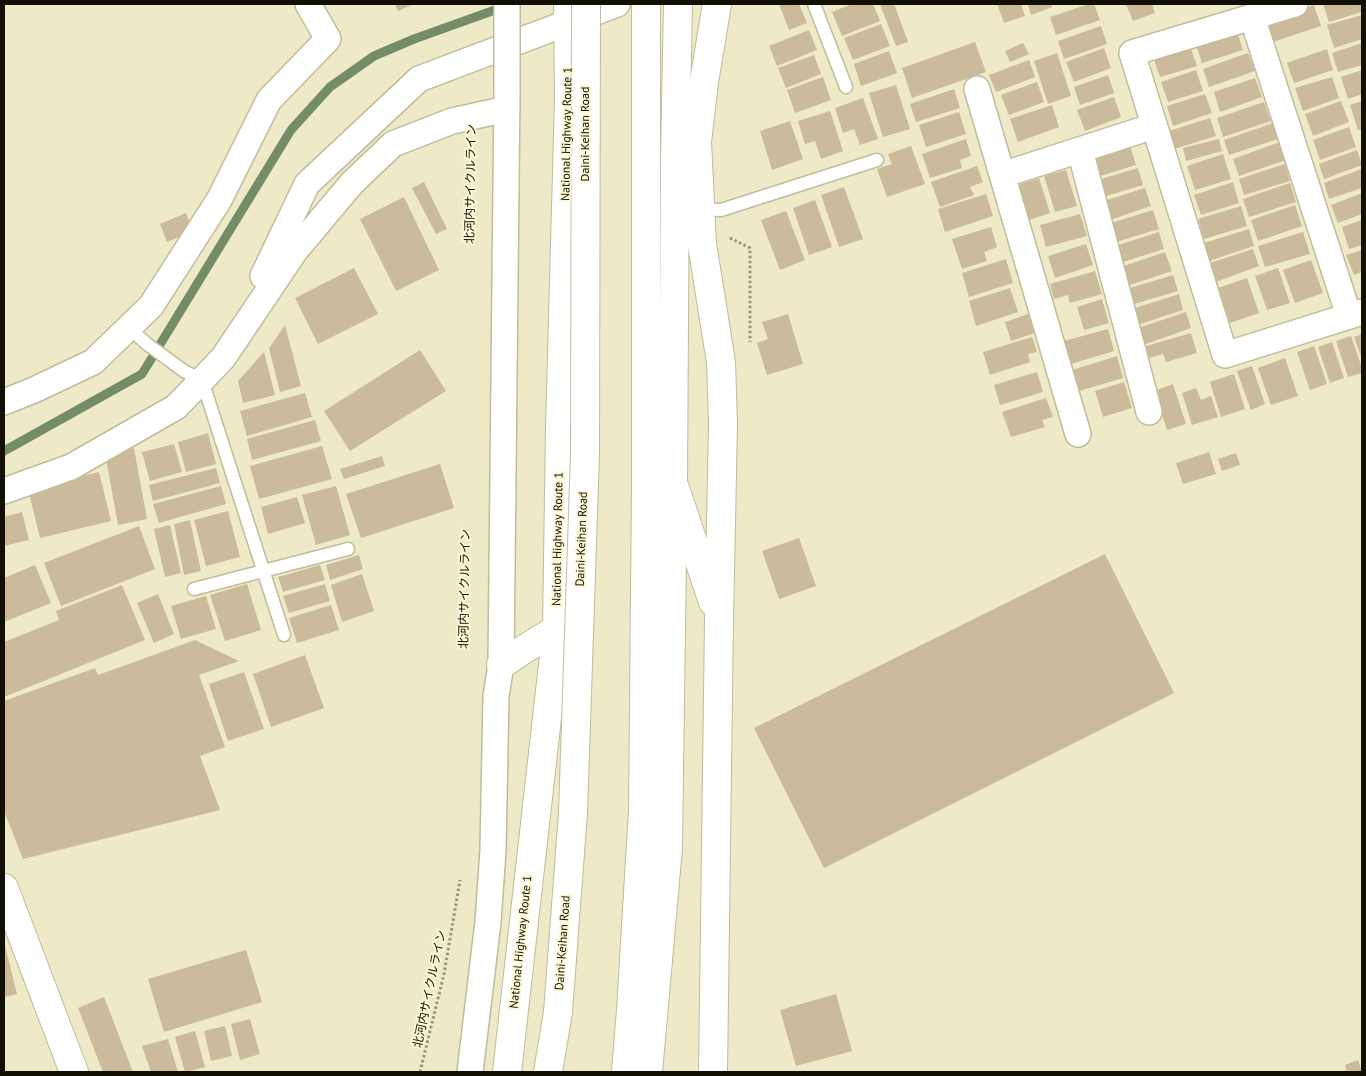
<!DOCTYPE html>
<meta charset="utf-8">
<style>
body{margin:0}
#map{position:relative;width:1366px;height:1076px;overflow:hidden;background:#eee9c6;font-family:"PT Sans",sans-serif}
canvas{display:block}
.frame{position:absolute;inset:0;border:5px solid #121005;pointer-events:none}
</style>
<div id="map">
<canvas width="1366" height="1076"></canvas>
<div class="frame"></div>
</div>
<script>
const context = document.querySelector('canvas').getContext('2d');
context.lineJoin = 'round';
const toPath = rows => new Path2D(rows.map(r => 'M' + r).join(''));
function stroke(path, color, width, dash) { context.strokeStyle = color; context.lineWidth = width; context.lineCap = dash ? 'butt' : 'round'; context.setLineDash(dash || []); context.stroke(path); }
function fillPath(path, color) { context.fillStyle = color; context.fill(path, 'evenodd'); }
function label(font, color, halo, rows, align = 'center') {
  context.font = font + ' "PT Sans","Noto Sans JP",sans-serif'; context.lineWidth = 4; context.setLineDash([]); context.textBaseline = 'middle'; context.strokeStyle = halo; context.fillStyle = color; for (const [text, x, y, turn = 0] of rows) {
    context.save(); context.translate(x, y); context.rotate((+turn || 0) * Math.PI / 180); context.textAlign = isNaN(turn) ? turn : align; if (halo) context.strokeText(text, 0, 0); context.fillText(text, 0, 0); context.restore();
  }
}
const stream = toPath([
 [4,451,142,374,291,130,330,87,374,56,414,39,506,6]
]);
const building = toPath([
 [395,4,414,4,398,11],
 [779,4,799,4,807,23,789,30],
 [852,4,873,4,880,21,842,36,832,12],
 [880,4,894,4,908,42,896,46],
 [997,4,1021,4,1025,16,1004,23],
 [1028,4,1051,4,1052,7,1031,15],
 [1089,4,1094,4,1100,20,1056,35,1050,17],
 [1126,4,1152,4,1155,13,1133,21],
 [1323,4,1362,4,1362,12,1329,22],
 [1314,5,1321,26,1273,42,1266,21],
 [1362,15,1362,39,1334,48,1327,25],
 [881,24,890,46,853,60,844,38],
 [1101,26,1107,44,1064,59,1058,41],
 [809,30,817,50,777,66,769,46],
 [1237,31,1243,50,1202,63,1196,45],
 [975,42,986,72,912,98,902,68],
 [1023,43,1029,54,1010,62,1005,51],
 [1362,43,1362,65,1338,72,1332,53],
 [1190,46,1197,66,1160,77,1153,57],
 [1104,48,1111,68,1074,82,1066,62],
 [1327,49,1333,70,1294,83,1287,63],
 [889,51,897,73,861,86,854,64],
 [1057,53,1071,96,1048,104,1034,61],
 [1248,53,1255,71,1209,87,1203,69],
 [814,55,821,74,786,88,778,68],
 [1029,60,1035,77,996,92,989,75],
 [1196,70,1203,91,1168,102,1161,82],
 [1362,70,1362,94,1348,99,1341,77],
 [1108,75,1114,93,1080,105,1074,87],
 [823,77,831,100,795,113,787,90],
 [1332,77,1339,98,1303,111,1295,88],
 [1255,78,1262,97,1220,112,1214,92],
 [1037,82,1044,102,1009,115,1001,95],
 [896,85,910,129,883,137,869,93],
 [954,89,960,108,916,122,910,104],
 [1205,94,1212,113,1173,126,1167,106],
 [1114,97,1121,117,1085,131,1077,110],
 [863,98,878,139,860,145,854,129,843,133,835,108],
 [1341,101,1349,122,1313,136,1305,114],
 [1362,101,1362,129,1358,130,1350,105],
 [1264,102,1271,121,1223,137,1217,118],
 [1052,105,1059,127,1018,142,1010,119],
 [830,111,843,151,821,159,815,141,805,144,798,121],
 [959,112,966,134,926,147,919,125],
 [1210,118,1216,136,1174,149,1169,131],
 [790,121,803,159,772,170,760,131],
 [1273,123,1278,139,1229,155,1224,140],
 [1349,127,1356,147,1320,160,1313,140],
 [966,139,971,156,960,160,962,168,930,178,922,154],
 [1219,139,1222,151,1186,161,1183,148],
 [1280,142,1286,160,1239,176,1233,159],
 [911,146,925,184,887,197,877,169,892,164,888,154],
 [1130,146,1136,165,1097,177,1091,159],
 [1357,150,1362,165,1324,179,1319,164],
 [1223,154,1231,179,1195,190,1187,166],
 [1285,164,1290,181,1244,195,1239,179],
 [977,166,983,182,970,187,974,195,940,207,931,182],
 [1138,168,1143,185,1103,197,1098,180],
 [1362,169,1362,188,1329,199,1324,183],
 [1066,170,1077,206,1055,212,1044,176],
 [1039,178,1050,213,1026,221,1015,186],
 [424,182,447,229,436,234,412,188],
 [1233,182,1239,203,1201,215,1194,195],
 [1290,183,1296,202,1249,217,1243,199],
 [844,187,863,239,839,247,821,195],
 [1145,188,1151,206,1110,220,1104,201],
 [1362,193,1362,214,1338,223,1331,205],
 [986,194,993,216,945,232,938,209],
 [404,197,439,270,396,291,360,219],
 [815,200,832,247,809,255,793,208],
 [1295,205,1302,226,1258,241,1251,220],
 [1241,206,1247,226,1204,239,1198,219],
 [1153,210,1159,229,1116,242,1111,223],
 [786,211,805,260,780,270,761,220],
 [186,213,193,231,167,242,160,224],
 [1080,214,1087,236,1046,247,1040,225],
 [1362,220,1362,245,1349,249,1342,227],
 [991,227,997,247,984,252,987,261,962,269,952,239],
 [1249,229,1254,246,1209,261,1204,243],
 [1159,232,1164,249,1120,263,1115,246],
 [1303,232,1310,254,1265,267,1258,246],
 [1086,244,1093,265,1055,278,1048,256],
 [1253,249,1259,266,1216,282,1210,263],
 [1362,250,1362,272,1354,275,1346,255],
 [1165,252,1172,271,1127,286,1121,267],
 [1006,259,1013,283,969,297,962,273],
 [1311,260,1323,293,1295,303,1283,270],
 [354,268,378,314,318,344,295,298],
 [1278,268,1290,303,1267,310,1255,276],
 [1095,271,1102,294,1070,303,1068,295,1054,299,1050,284],
 [1173,275,1178,291,1131,305,1127,289],
 [1247,278,1259,313,1230,323,1218,288],
 [1010,288,1018,312,976,326,969,301],
 [1179,294,1183,310,1137,325,1132,309],
 [1102,299,1109,323,1084,330,1077,307],
 [1186,312,1191,328,1143,345,1138,328],
 [788,314,803,364,767,375,757,343,768,339,762,322],
 [1028,314,1035,333,1011,341,1005,322],
 [285,325,301,386,280,392,269,348],
 [1108,329,1114,351,1071,364,1064,341],
 [1191,333,1197,353,1166,362,1163,354,1149,358,1146,346],
 [1362,334,1362,359,1354,337],
 [1351,336,1362,368,1362,373,1348,377,1336,341],
 [1032,337,1037,352,1028,354,1030,362,990,375,983,352],
 [1332,342,1344,378,1330,383,1318,347],
 [1314,346,1327,384,1310,390,1297,352],
 [420,350,446,391,350,451,324,411],
 [264,352,275,395,243,403,238,381],
 [1117,356,1123,378,1079,391,1072,370],
 [1285,358,1298,396,1271,405,1258,368],
 [1252,366,1265,404,1251,410,1237,371],
 [1037,372,1043,392,1000,405,994,385],
 [1234,374,1245,409,1221,417,1210,382],
 [1124,382,1132,408,1103,417,1095,391],
 [1173,384,1186,424,1167,430,1154,391],
 [1196,388,1201,400,1211,396,1218,417,1192,425,1182,393],
 [305,393,312,417,247,436,240,411],
 [1046,398,1053,417,1042,420,1045,427,1011,437,1002,412],
 [315,420,321,441,252,460,247,439],
 [208,433,216,464,186,472,178,442],
 [174,444,182,472,150,481,142,452],
 [322,446,332,479,259,499,250,466],
 [134,448,147,519,118,525,105,453],
 [1209,452,1216,474,1183,484,1176,463],
 [1236,453,1240,465,1222,471,1218,459],
 [382,456,385,466,344,479,340,469],
 [440,464,454,508,361,538,346,494],
 [216,468,220,483,153,501,149,485],
 [99,472,111,521,40,538,28,489],
 [221,486,226,504,159,523,153,504],
 [336,486,350,535,316,545,302,495],
 [297,497,305,523,268,534,261,507],
 [228,511,240,557,206,566,194,520],
 [22,512,29,540,4,546,4,517],
 [190,520,201,571,184,575,174,524],
 [170,525,181,573,165,577,154,529],
 [139,526,155,569,61,606,44,563],
 [799,538,816,586,779,599,762,551],
 [1105,554,1174,693,824,868,754,728],
 [359,555,363,569,330,580,326,565],
 [35,565,51,603,4,622,4,578],
 [320,565,325,580,283,592,278,577],
 [362,574,374,611,342,622,331,585],
 [247,584,261,630,225,641,210,595],
 [325,584,330,601,289,613,283,596],
 [122,585,145,640,4,697,4,642,59,620,56,611],
 [158,594,174,634,154,643,137,603],
 [206,596,216,629,181,639,171,606],
 [331,605,339,630,297,643,289,618],
 [195,640,239,661,199,675,225,747,200,756,220,810,23,859,4,811,4,701,95,668,98,675],
 [305,655,324,708,271,727,253,674],
 [244,672,264,729,228,741,209,684],
 [4,942,17,994,4,997],
 [246,950,262,1002,164,1032,148,979],
 [836,994,852,1051,796,1066,780,1010],
 [104,997,133,1072,103,1072,78,1008],
 [250,1019,260,1054,240,1060,231,1024],
 [225,1026,232,1056,211,1061,204,1031],
 [195,1031,205,1067,185,1072,175,1037],
 [168,1039,178,1072,151,1072,142,1046],
 [1358,1060,1362,1072,1347,1072,1345,1065]
]);
const path = toPath([
 [730,238,750,248,750,342],
 [420,1072,444,974,460,880]
]);
const service = toPath([
 [814,4,846,87],
 [700,209,721,210,877,160],
 [129,328,147,344,184,371,202,380,284,635],
 [194,589,348,549]
]);
const minor = toPath([
 [1295,4,1132,53,1225,355,1362,312],
 [1252,17,1349,316],
 [977,89,1078,434],
 [1080,150,1149,412],
 [1002,175,1154,126],
 [263,276,307,184,419,79,617,4],
 [4,402,34,390,93,362,151,306,219,200,269,100,328,39,308,4],
 [4,491,71,467,176,407,223,358,295,251,352,183,393,144,452,121,507,109],
 [470,1072,488,922,493,850,496,696,501,665,507,89]
]);
const tertiary = toPath([
 [675,488,713,602],
 [4,888,74,1072],
 [713,1072,719,620,723,424,721,362,702,244,697,142,704,82,717,4]
]);
const trunk = toPath([
 [501,665,523,650,557,629],
 [507,1072,557,629,560,427,569,100,568,4],
 [648,1072,668,848,673,483,675,156,678,4]
]);
const motorway = toPath([
 [548,1072,558,1012],
 [626,1072,631,1010,643,810,646,486,646,4]
]);
const minorBridge = toPath([
 [507,89,507,4]
]);
const motorwayBridge = toPath([
 [558,1012,573,813,585,453,586,4]
]);
const streetNames = [
 ["National Highway Route 1",567,134,-89],
 ["Daini-Keihan Road",586,134,-90],
 ["北河内サイクルライン",471,184,-89],
 ["National Highway Route 1",558,539,-89],
 ["Daini-Keihan Road",582,539,-88],
 ["北河内サイクルライン",465,589,-89],
 ["National Highway Route 1",521,942,-84],
 ["Daini-Keihan Road",563,943,-86],
 ["北河内サイクルライン",430,989,-78]
];
stroke(stream, '#748d68', 9);
fillPath(building, '#ccbb9b');
stroke(service, '#c1bc9a', 15);
stroke(minor, '#c1bc9a', 28);
stroke(tertiary, '#c1bc9a', 30);
stroke(trunk, '#c1bc9a', 30);
stroke(motorway, '#c1bc9a', 30);
stroke(path, '#99957b', 3, [2.5, 2.5]);
stroke(service, '#fff', 12);
stroke(minor, '#fff', 25);
stroke(tertiary, '#fff', 28);
stroke(trunk, '#fff', 28);
stroke(motorway, '#fff', 28);
stroke(minorBridge, '#c1bc9a', 28, []);
stroke(motorwayBridge, '#c1bc9a', 30, []);
stroke(minorBridge, '#fff', 25);
stroke(motorwayBridge, '#fff', 28);
label('12px', '#121005', '#fbf6d3', streetNames);
</script>
